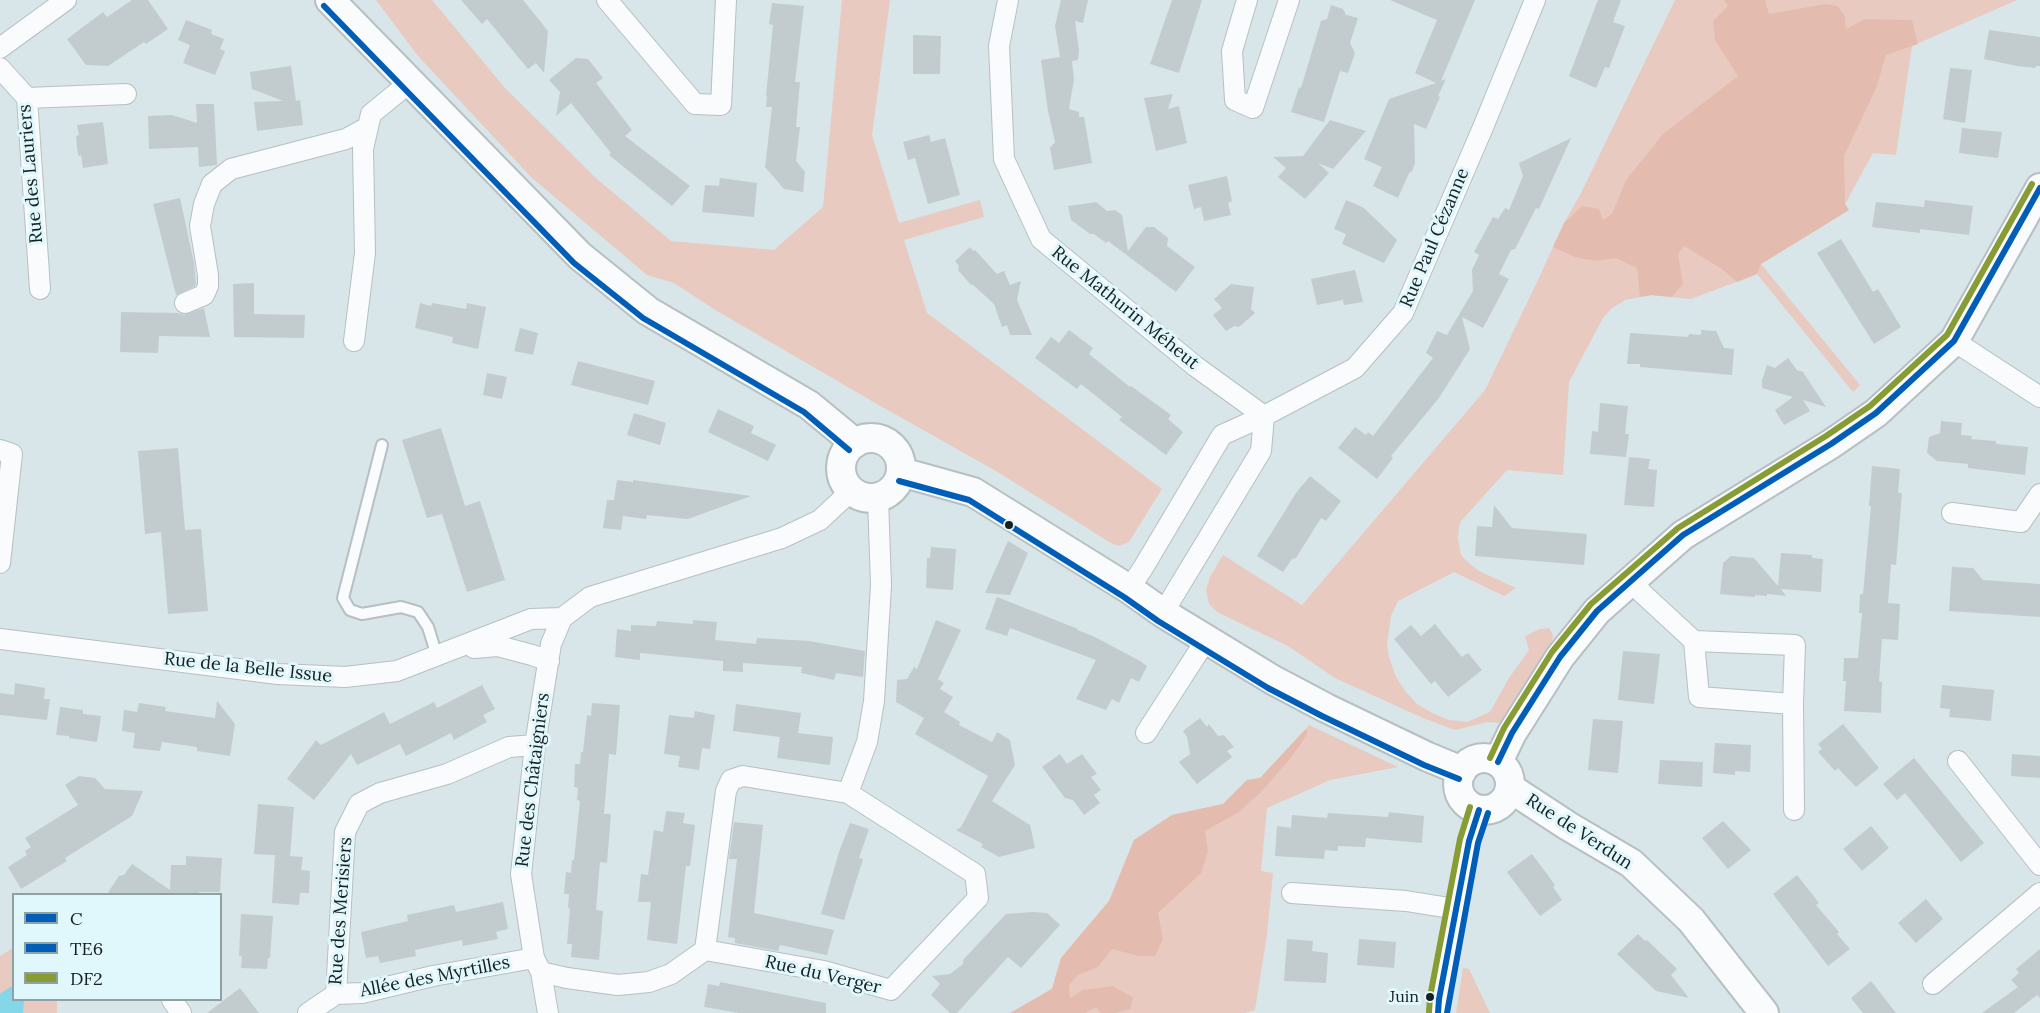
<!DOCTYPE html>
<meta charset="utf-8">
<style>
body{margin:0}
#map{position:relative;width:2040px;height:1013px;overflow:hidden;background:#d8e5e9;font-family:Lora,serif}
canvas{display:block}
.legend{position:absolute;left:12px;top:893px;width:210px;height:108px;box-sizing:border-box;background:#e0f7fc;border:2px solid #90a1a4;margin:0;padding:8px 10px;list-style:none;font-size:18px;color:#171f21}
.legend li{display:flex;align-items:center;gap:12px;height:30px}
.legend b{width:30px;border:2px solid #90a1a4}
</style>
<div id="map">
<canvas width="2040" height="1013"></canvas>
<ul class="legend">
<li><b style="height:8px;background:#005eb8"></b>C</li>
<li><b style="height:8px;background:#005eb8"></b>TE6</li>
<li><b style="height:8px;background:#879c32"></b>DF2</li>
</ul>
</div>
<script>
const context = document.querySelector('canvas').getContext('2d');
context.lineJoin = 'round';
function fillPath(path, color) { context.fillStyle = color; context.fill(path, 'evenodd'); }
const toPath = rows => new Path2D(rows.map(r => 'M' + r).join(''));
function stroke(path, color, width, dash) { context.strokeStyle = color; context.lineWidth = width; context.lineCap = dash ? 'butt' : 'round'; context.setLineDash(dash || []); context.stroke(path); }
function label(font, color, halo, rows, align = 'center') {
  context.font = font + ' Lora,serif'; context.lineWidth = 6; context.setLineDash([]); context.textBaseline = 'middle'; context.strokeStyle = halo; context.fillStyle = color; for (const [text, x, y, turn = 0] of rows) {
    context.save(); context.translate(x, y); context.rotate((+turn || 0) * Math.PI / 180); context.textAlign = isNaN(turn) ? turn : align; if (halo) context.strokeText(text, 0, 0); context.fillText(text, 0, 0); context.restore();
  }
}
const green = toPath([
 [376,0,432,0,505,88,597,179,671,241,774,250,823,207,842,0,890,0,872,135,899,223,980,200,984,217,904,240,927,313,1162,489,1129,542,1119,546,1111,543,996,471,877,404,717,311,674,283,647,275,531,177,418,56],
 [1675,0,2017,0,1912,46,1896,155,1873,153,1845,204,1849,210,1761,264,1860,385,1853,392,1757,274,1691,299,1651,295,1625,300,1611,309,1603,318,1569,382,1563,475,1507,470,1461,521,1459,527,1458,539,1461,555,1470,564,1479,571,1516,588,1504,596,1454,572,1398,601,1391,616,1387,644,1389,657,1396,677,1406,692,1417,704,1432,713,1449,720,1467,722,1490,712,1509,678,1529,650,1525,636,1540,629,1549,628,1553,635,1551,651,1503,723,1487,722,1455,730,1423,718,1335,678,1288,646,1217,612,1209,604,1206,590,1210,577,1223,555,1302,605,1485,390,1538,280,1564,223,1580,195],
 [1309,725,1398,767,1330,780,1267,808,1261,871,1273,873,1267,935,1255,1010,1245,1013,1010,1013,1052,989,1061,958,1109,901,1134,840,1172,815,1223,804,1247,780,1260,778],
 [13,948,14,1000,57,1000,57,1013,0,1013,0,956],
 [1463,968,1469,969,1490,1013,1456,1013]
]);
const forest = toPath([
 [1724,0,1765,0,1769,14,1825,4,1838,6,1845,17,1846,29,1865,19,1912,20,1918,44,1886,55,1877,86,1844,156,1845,204,1849,210,1761,264,1757,274,1737,282,1722,269,1684,246,1678,254,1683,284,1672,297,1651,295,1640,297,1637,268,1615,258,1595,261,1575,257,1553,247,1564,223,1582,206,1599,209,1603,220,1612,214,1626,180,1663,134,1738,76,1715,40,1713,21,1728,6],
 [1305,730,1308,731,1306,736,1293,755,1263,790,1239,812,1205,831,1208,851,1201,873,1158,913,1163,939,1155,956,1138,956,1112,949,1098,967,1078,975,1069,985,1070,998,1083,990,1113,986,1133,997,1130,1009,1115,1013,1101,1013,1096,1007,1085,1013,1010,1013,1052,989,1061,958,1109,901,1134,840,1172,815,1223,804,1247,780,1260,778]
]);
const water = toPath([
 [10,987,13,987,14,1000,24,1000,23,1013,0,1013,0,994]
]);
const building = toPath([
 [132,0,148,0,168,29,146,44,144,42,108,66,86,65,67,39,103,12,107,17],
 [461,0,523,0,548,31,544,73,536,63,528,69,487,19,482,24],
 [1061,0,1088,0,1083,23,1075,21,1079,50,1078,60,1072,61,1074,79,1069,109,1079,112,1079,117,1084,117,1092,163,1054,170,1050,148,1055,142,1048,111,1041,60,1060,57,1055,26],
 [1172,0,1202,0,1179,73,1150,64],
 [1390,0,1475,0,1441,81,1446,79,1438,96,1440,97,1426,129,1414,124,1415,163,1412,171,1409,173,1398,198,1373,186,1382,167,1364,159,1389,99,1436,83,1415,73,1437,20],
 [1598,0,1621,0,1613,22,1625,26,1609,68,1605,67,1596,88,1569,76],
 [772,3,804,6,795,82,800,82,796,127,800,127,796,161,805,172,803,192,784,189,765,167,772,107,766,107,767,96,766,96,773,25,769,24],
 [1331,5,1343,9,1346,15,1358,18,1350,43,1355,53,1348,73,1340,71,1324,122,1291,112,1299,87,1301,88,1321,21,1327,19],
 [186,20,212,30,211,34,224,39,220,49,225,51,215,75,183,63,190,45,178,40],
 [1989,30,2040,37,2040,66,2036,66,2035,68,2017,66,1984,59],
 [913,35,941,36,940,74,913,74],
 [576,58,588,59,603,78,596,83,632,130,625,136,690,186,672,206,609,155,611,153,571,103,556,116,560,92,549,80],
 [291,66,296,101,300,100,303,125,257,131,254,102,283,101,252,89,250,72],
 [1950,68,1972,70,1965,123,1943,119],
 [1173,94,1168,109,1179,106,1187,143,1156,151,1144,98],
 [196,104,214,104,217,165,199,167,198,147,149,149,148,116,172,115,197,123],
 [1330,120,1366,131,1333,169,1318,163,1329,173,1305,199,1278,177,1286,168,1273,157,1303,156],
 [103,122,108,164,83,168,81,155,78,156,76,136,79,135,77,125],
 [1962,128,2002,132,1998,158,1959,153],
 [929,135,931,142,945,138,960,195,928,204,915,158,908,160,903,142],
 [1571,138,1539,209,1536,208,1515,249,1511,250,1499,274,1509,279,1483,328,1462,317,1470,349,1439,398,1391,456,1393,458,1377,479,1338,448,1355,427,1366,435,1368,432,1373,436,1433,358,1426,353,1437,331,1447,335,1473,291,1472,270,1479,255,1474,252,1493,217,1498,219,1505,208,1509,210,1523,176,1519,163],
 [1227,176,1232,201,1228,203,1231,215,1204,221,1201,207,1194,209,1188,185],
 [720,178,757,183,754,217,702,212,705,185,719,186],
 [180,198,194,263,196,283,195,286,176,295,153,204],
 [1346,200,1364,208,1397,240,1384,263,1342,244,1346,234,1334,229],
 [1925,200,1973,206,1969,235,1920,229,1920,233,1872,227,1876,202,1924,207],
 [1096,202,1107,211,1115,210,1122,215,1128,251,1146,227,1154,227,1168,238,1167,246,1195,267,1176,292,1108,241,1106,243,1094,234,1090,234,1071,220,1068,206],
 [1841,239,1873,292,1878,289,1901,327,1874,344,1817,253],
 [970,247,973,251,975,250,997,274,1004,271,1010,285,1021,281,1017,300,1032,335,1010,335,1007,325,1002,327,994,304,972,284,971,285,958,270,959,266,955,261],
 [1355,270,1363,302,1344,305,1343,300,1317,305,1311,279],
 [254,283,254,314,305,315,304,338,234,337,233,284],
 [1231,284,1254,287,1251,309,1255,313,1239,327,1234,326,1226,331,1213,315,1222,308,1214,299],
 [420,303,431,306,432,303,466,309,467,303,486,307,478,349,452,343,453,337,415,328],
 [204,308,210,337,159,336,158,353,120,352,121,312,178,313,184,315],
 [520,328,538,333,533,355,514,351],
 [1069,330,1093,348,1089,354,1130,387,1131,386,1171,415,1168,419,1183,432,1166,455,1119,420,1122,417,1081,384,1077,389,1035,358,1051,337,1059,343],
 [1701,330,1716,331,1724,348,1734,349,1732,375,1640,367,1640,364,1627,364,1630,333,1688,337,1689,334,1701,335],
 [1788,358,1797,370,1803,372,1826,407,1803,400,1810,411,1784,425,1775,410,1793,397,1762,388,1762,380,1767,365,1775,368],
 [578,361,655,381,648,405,571,385],
 [487,373,507,377,502,399,483,395],
 [1600,403,1628,406,1625,434,1629,434,1626,457,1590,454,1592,431,1598,432],
 [718,409,754,426,751,433,776,445,768,461,708,432],
 [634,413,666,423,660,445,627,435],
 [1941,421,1962,423,1961,435,1972,436,1971,439,1996,441,1996,444,2028,447,2025,475,1968,468,1968,464,1937,461,1927,453,1929,437,1940,433],
 [441,428,465,506,480,501,505,580,467,592,442,514,427,518,402,440],
 [178,448,185,530,201,529,208,611,168,614,161,532,145,534,138,451],
 [1629,457,1650,459,1648,469,1657,470,1654,507,1624,505],
 [1872,466,1900,469,1898,493,1902,493,1896,565,1891,564,1888,603,1900,604,1898,640,1882,639,1879,681,1882,682,1881,713,1844,711,1846,681,1843,681,1844,658,1858,658,1862,613,1859,613,1860,594,1863,594,1871,506,1869,506],
 [1310,476,1341,501,1326,521,1321,518,1296,558,1292,559,1283,572,1257,556,1296,493],
 [617,480,633,482,633,480,751,496,688,519,647,515,646,519,623,516,621,530,603,528,607,500,614,500],
 [1494,505,1512,528,1587,534,1584,565,1475,556,1477,526,1492,527],
 [1008,541,1028,553,1010,595,985,593],
 [931,547,956,549,953,590,926,588,927,558,930,558],
 [1781,553,1812,555,1812,558,1823,559,1821,592,1781,589,1786,596,1767,594,1767,596,1755,595,1755,597,1720,594,1723,563,1731,556,1754,558,1778,586],
 [1952,567,1973,568,1983,580,2040,584,2040,617,1949,611],
 [997,597,1078,629,1077,630,1093,636,1140,661,1147,666,1139,682,1131,678,1119,703,1112,699,1106,710,1076,699,1096,660,1010,628,1007,636,985,629],
 [693,620,717,622,715,640,756,644,757,638,809,641,865,651,863,677,836,673,834,680,801,673,802,667,743,663,743,672,723,671,723,661,640,653,640,660,615,657,617,629,631,631,631,625,656,626,657,621,693,624],
 [936,620,961,630,938,679,944,683,940,689,953,697,944,712,960,722,959,725,992,742,997,732,1010,740,1015,765,992,801,1030,825,1035,848,999,857,981,847,983,844,956,830,961,827,988,776,915,734,924,718,896,702,897,680,907,679,914,667,917,669],
 [1435,624,1462,657,1468,653,1482,670,1448,697,1435,681,1431,684,1394,639,1411,625,1421,636],
 [1623,651,1660,654,1654,704,1618,700],
 [15,683,45,688,44,699,50,699,47,720,0,715,0,693,14,695],
 [482,685,495,709,483,715,487,722,454,740,451,733,406,756,400,744,357,765,351,754,314,800,287,779,316,740,321,745,384,712,390,724,434,702,437,708],
 [1942,685,1994,690,1991,721,1949,717,1950,709,1940,708],
 [217,701,235,724,230,756,197,751,197,747,162,742,160,751,133,748,135,733,122,731,124,710,137,712,139,703,166,707,165,711,215,718],
 [592,703,620,705,616,755,609,754,604,814,611,814,607,863,600,862,596,910,603,911,599,960,571,957,572,944,567,944,570,908,568,908,569,894,564,894,566,872,571,873,572,860,574,860,580,801,577,800,578,788,574,787,575,764,580,764,581,752,583,752,587,715,591,716],
 [736,704,801,713,798,733,833,737,830,765,777,758,780,737,733,731],
 [60,707,83,710,83,714,101,716,97,742,69,738,69,736,56,735],
 [695,711,715,715,710,749,702,748,699,770,678,767,680,756,664,754,669,715,694,718],
 [1200,718,1207,727,1209,724,1218,736,1224,735,1234,747,1227,751,1232,757,1197,784,1179,762,1190,754,1187,737,1183,731],
 [1593,719,1623,721,1618,773,1588,770],
 [1843,724,1879,768,1856,787,1838,768,1835,771,1818,752,1822,749,1818,744],
 [1715,743,1751,745,1750,772,1735,771,1735,775,1713,773],
 [1060,754,1067,764,1082,754,1097,774,1091,777,1101,790,1094,795,1100,803,1084,815,1073,800,1065,798,1042,767],
 [2012,754,2040,756,2040,778,2011,776],
 [1914,758,1984,843,1961,862,1905,793,1897,800,1883,784],
 [1660,760,1703,762,1702,787,1658,784],
 [79,776,95,778,105,789,143,791,132,816,65,858,67,861,21,889,8,867,27,855,25,851,31,847,25,838,78,805,65,785],
 [258,804,294,807,290,856,254,854],
 [666,811,685,813,683,823,695,825,690,866,686,866,677,944,647,940,651,902,638,902,641,874,648,875,654,830,663,832],
 [1389,812,1424,816,1422,843,1366,838,1365,847,1338,846,1338,851,1325,850,1324,859,1275,856,1277,826,1291,828,1292,815,1327,818,1328,813,1388,817],
 [1723,821,1751,850,1728,869,1702,838],
 [734,822,763,825,754,913,834,930,827,955,780,945,778,951,735,943,735,938,728,937,737,859,729,859],
 [850,823,869,829,859,858,863,859,844,920,821,914,839,852],
 [1871,826,1889,848,1862,871,1843,849],
 [1532,854,1555,885,1553,887,1562,900,1540,916,1507,872],
 [275,855,303,857,301,870,310,871,309,893,300,893,299,905,272,903],
 [186,856,222,858,220,892,199,892,198,894,107,894,119,876,124,875,132,864,170,890,171,865,186,865],
 [1797,875,1819,903,1816,905,1839,932,1837,934,1850,949,1828,966,1773,894],
 [1926,899,1943,919,1916,943,1898,923],
 [503,902,508,929,496,932,498,939,463,946,462,940,415,950,416,956,380,963,378,956,366,958,361,932,408,921,407,915,454,905,456,912],
 [1033,912,1047,913,1060,925,1021,968,1008,957,957,1013,950,1013,931,995,940,984,932,976,950,974,963,964,963,960,1006,914],
 [241,914,273,916,270,958,268,958,267,969,241,968,242,956,239,956],
 [1638,934,1645,941,1647,940,1677,969,1671,975,1689,998,1656,991,1617,954],
 [1287,939,1313,941,1312,951,1328,953,1326,983,1284,981],
 [1359,939,1396,942,1394,968,1357,965],
 [2040,949,2040,998,2037,995,2014,1013,1982,1013,2018,987,2011,980,2019,973,2016,969],
 [1871,981,1896,1013,1863,1013,1851,998],
 [720,982,826,1003,826,1013,739,1013,704,1007,708,984,719,986],
 [240,988,259,1013,207,1013]
]);
const lane = toPath([
 [382,445,343,598,350,610,362,614,401,607,418,612,428,627,437,656]
]);
const street = toPath([
 [607,0,695,104,721,105,726,0],
 [1008,0,999,46,1004,159,1041,239,1195,366,1264,416,1355,368,1403,313,1484,125,1535,0],
 [1247,0,1232,51,1235,100,1253,108,1289,0],
 [0,48,66,0],
 [0,68,27,98,40,289],
 [27,98,126,94],
 [185,303,204,295,208,286,208,275,200,226,204,204,212,184,231,169,346,139,368,127],
 [354,341,365,253,363,149,371,114,409,83],
 [1954,341,2040,397],
 [0,450,12,454,0,563],
 [1952,513,2021,522,2040,494],
 [1632,579,1642,593,1694,641,1699,697,1793,704,1794,810],
 [1129,589,1143,568,1222,435,1264,416,1261,451,1163,613],
 [0,639,278,674,345,677,397,671,531,619,562,618,590,597,782,538,820,520,851,491],
 [1694,641,1795,645,1793,704],
 [474,648,498,646,532,655,549,661],
 [1146,733,1206,640],
 [1958,761,2040,865],
 [743,776,848,793,975,874,978,898,891,990,824,971,705,950,726,791,731,780,743,776],
 [848,793,867,742,874,701,881,585,878,498],
 [1292,893,1406,901,1456,909],
 [541,972,567,978,618,985,649,982,671,974,705,950],
 [1933,984,2040,893],
 [336,994,362,993,433,976,534,958],
 [172,1000,181,1013],
 [308,1013,336,994,345,832,359,804,380,793,447,774,509,747,535,745],
 [548,1013,541,972,534,958,521,874,535,745,551,644,562,618],
 [1438,1013,1439,999,1469,841,1479,810]
]);
const secondary = toPath([
 [330,0,580,256,648,311,809,405,855,443],
 '841 468a30 30 0 1 1 60 0a30 30 0 1 1-60 0Z',
 [901,472,973,492,1129,589,1163,613,1273,680,1326,708,1428,757,1462,771],
 '1458 784a26 26 0 1 1 52 0a26 26 0 1 1-52 0Z',
 [1498,762,1512,733,1560,657,1597,611,1683,535,1831,444,1876,413,1954,341,2040,188],
 [1510,788,1568,826,1631,863,1691,920,1764,1013]
]);
const bus1 = toPath([
 [1498,762,1512,733,1560,657,1597,611,1683,535,1831,444,1876,413,1954,341,2040,188],
 [1438,1013,1439,999,1469,841,1479,810]
]);
const bus2 = toPath([
 [324,6,574,263,643,318,804,412,849,450],
 [899,481,969,500,1124,597,1158,621,1268,688,1322,716,1424,765,1459,779],
 [1447,1013,1478,843,1488,813]
]);
const bus3 = toPath([
 [1490,758,1504,728,1552,652,1591,604,1678,528,1826,436,1870,406,1947,335,2032,184],
 [1429,1012,1430,997,1460,839,1470,807]
]);
const markers = [
 [1009,525,5,"#171f21"],
 [1430,997,5,"#171f21"]
];
const busNames = [
 ["Juin",1419,997]
];
const streetNames = [
 ["Rue des Lauriers",31,174,-95],
 ["Rue Paul Cézanne",1435,238,-67],
 ["Rue Mathurin Méheut",1125,308,39],
 ["Rue de la Belle Issue",248,668,6],
 ["Rue des Châtaigniers",533,780,-83],
 ["Rue de Verdun",1579,832,33],
 ["Rue des Merisiers",341,911,-86],
 ["Rue du Verger",823,975,13],
 ["Allée des Myrtilles",435,977,-11]
];
fillPath(green, '#e9cac0');
fillPath(forest, '#e4bcaf');
fillPath(water, '#83d7e9');
fillPath(building, '#c2cccf');
stroke(lane, '#b6c0c3', 14);
stroke(street, '#b6c0c3', 22);
stroke(secondary, '#b6c0c3', 32);
stroke(lane, '#f9fbfc', 10);
stroke(street, '#f9fbfc', 20);
stroke(secondary, '#f9fbfc', 28);
stroke(bus1, '#005eb8', 6);
stroke(bus2, '#005eb8', 6);
stroke(bus3, '#879c32', 6);
for (const [x, y, r, color] of markers) { const dot = new Path2D(); dot.arc(x, y, r, 0, 2 * Math.PI); context.fillStyle = color; context.fill(dot); stroke(dot, '#e0f7fc', 2); }
label('16px', '#171f21', '#e0f7fc', busNames, 'right');
label('18px', '#171f21', '#e0f7fc', streetNames);
</script>
